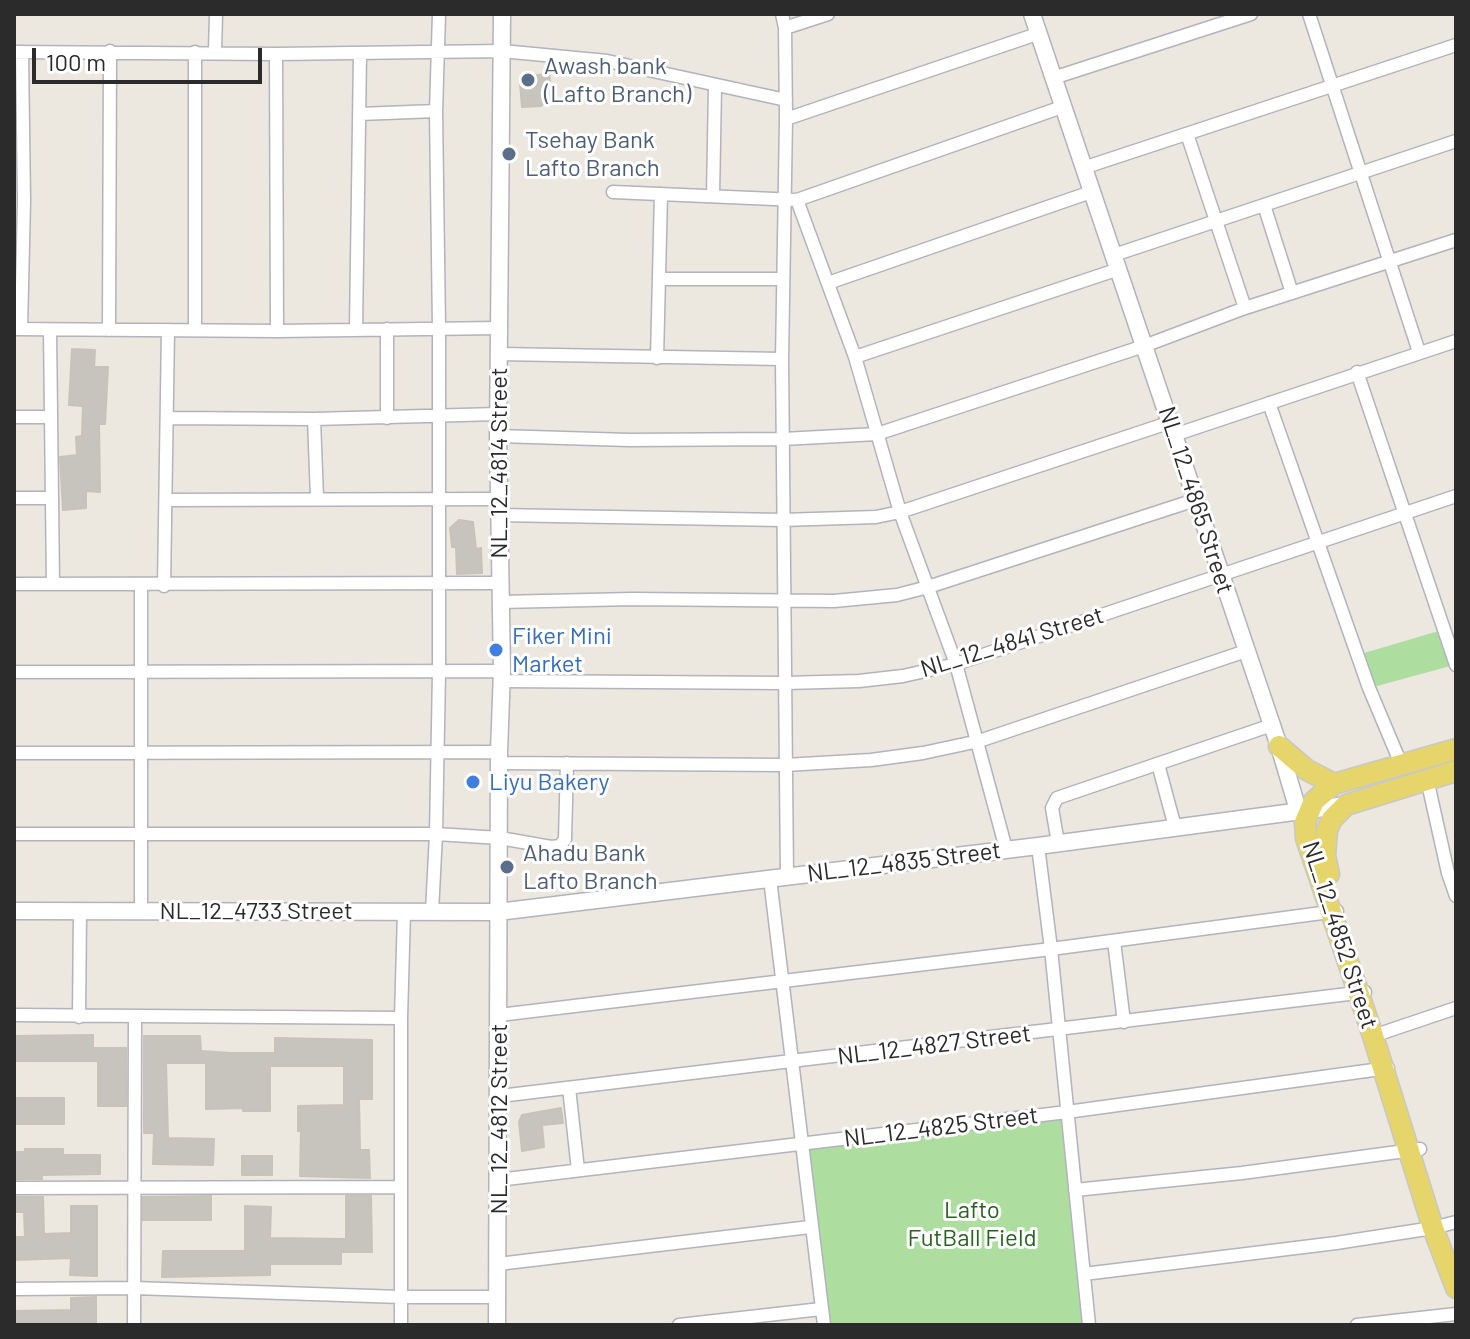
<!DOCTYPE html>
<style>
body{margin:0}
#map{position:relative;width:1470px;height:1339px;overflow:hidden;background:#ece7df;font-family:Barlow,sans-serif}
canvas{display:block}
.frame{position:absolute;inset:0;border:16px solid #2b2b2b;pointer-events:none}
.scale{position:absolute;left:32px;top:48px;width:230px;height:36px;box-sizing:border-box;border:4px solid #2b2b2b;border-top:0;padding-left:10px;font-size:24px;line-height:28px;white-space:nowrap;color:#2b2b2b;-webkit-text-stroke:6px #fff;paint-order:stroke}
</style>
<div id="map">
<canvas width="1470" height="1339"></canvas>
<div class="frame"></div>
<div class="scale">100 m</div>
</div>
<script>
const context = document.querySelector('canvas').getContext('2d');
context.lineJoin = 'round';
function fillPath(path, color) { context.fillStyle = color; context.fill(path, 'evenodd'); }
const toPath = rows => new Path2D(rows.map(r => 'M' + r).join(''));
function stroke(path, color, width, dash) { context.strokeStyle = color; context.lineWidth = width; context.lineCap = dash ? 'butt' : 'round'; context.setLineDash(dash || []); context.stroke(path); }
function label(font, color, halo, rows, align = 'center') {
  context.font = font + ' Barlow,sans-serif'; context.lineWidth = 6; context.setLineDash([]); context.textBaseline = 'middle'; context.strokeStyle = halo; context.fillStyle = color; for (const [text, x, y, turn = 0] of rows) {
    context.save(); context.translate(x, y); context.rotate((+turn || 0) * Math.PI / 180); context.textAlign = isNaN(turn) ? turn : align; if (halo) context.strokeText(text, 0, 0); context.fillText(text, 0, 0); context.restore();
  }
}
const green = toPath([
 [1442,630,1454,665,1366,689,1354,656],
 [1066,1109,1086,1325,827,1325,801,1143]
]);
const building = toPath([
 [549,74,552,96,541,106,522,107,520,83,528,76,549,74],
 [72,349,95,350,94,367,108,367,105,424,99,424,100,492,86,491,86,508,63,510,60,457,77,455,76,437,82,436,83,406,69,405,72,349],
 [459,520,473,522,476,549,481,548,482,573,457,574,456,547,452,547,450,528,459,520],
 [93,1035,93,1048,126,1048,126,1106,98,1106,98,1061,14,1061,14,1036,93,1035],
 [144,1036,200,1036,201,1051,231,1053,275,1053,275,1038,372,1040,372,1099,359,1099,360,1150,369,1150,370,1178,300,1176,301,1131,298,1131,298,1106,344,1105,344,1066,270,1066,270,1111,243,1111,243,1108,206,1109,206,1063,166,1063,168,1138,214,1139,213,1165,153,1164,154,1133,144,1133,144,1036],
 [14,1098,64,1098,64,1124,14,1124,14,1098],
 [561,1108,563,1123,542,1125,544,1147,522,1151,519,1122,522,1115,561,1108],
 [25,1149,63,1149,63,1155,100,1155,100,1174,42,1175,42,1179,14,1179,14,1152,25,1152,25,1149],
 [242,1156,272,1156,272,1175,242,1175,242,1156],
 [211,1196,211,1220,143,1220,143,1197,211,1196],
 [346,1196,371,1196,372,1252,341,1252,341,1264,270,1264,270,1275,162,1277,163,1251,245,1251,245,1206,271,1207,270,1238,346,1239,346,1196],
 [14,1197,43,1197,44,1234,71,1233,71,1206,97,1206,97,1276,70,1275,71,1258,14,1260,14,1237,25,1237,24,1212,14,1212,14,1197],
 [96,1297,96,1325,14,1325,14,1311,71,1310,71,1298,96,1297]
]);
const minor = toPath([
 [782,14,785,28,786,119,782,359,787,876],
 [1309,14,1419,352],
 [785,28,828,14],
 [14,52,276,54,502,51,607,61,786,100],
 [195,52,195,330],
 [215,52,216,14],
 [276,54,277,331],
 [1053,78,1251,14],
 [360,114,436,111],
 [786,119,1037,34],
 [1187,134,1245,308],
 [1083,168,1456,45],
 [613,192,797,200,855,357,900,512,956,664,1006,849],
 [713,196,715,87],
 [797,200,1062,107],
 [1264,205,1292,293],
 [1114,255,1456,141],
 [659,279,783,279],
 [828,283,1091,192],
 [14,329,277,331,499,328],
 [21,329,24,201,22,52],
 [356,329,360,54],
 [50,330,53,584],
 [109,330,110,51],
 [498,354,782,359],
 [855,357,1119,269],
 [657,358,661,194],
 [1357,372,1456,665],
 [1269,403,1369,688,1401,764],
 [14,417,50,417],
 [167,418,314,419,498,414],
 [387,418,387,329],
 [314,419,317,498],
 [1174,435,1456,341],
 [498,436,629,440,783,439,877,434,1144,346,1245,308,1456,240],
 [14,498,51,498],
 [166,500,498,499],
 [498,515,782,520,876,517,900,512,1171,422],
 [14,584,499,583],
 [164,586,168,330],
 [500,602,633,599,834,601,897,595,928,587,1195,500],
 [14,672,502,671],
 [502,681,786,683,859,681,903,676,956,664,1456,496],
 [14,753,499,752],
 [499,763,785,765,871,760,923,753,979,741,1246,651],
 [1158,764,1175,827],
 [1427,779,1448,873,1456,896],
 [14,834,436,834,500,838,551,847,560,846,565,839,567,763],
 [1058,843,1052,808,1057,798,1272,725],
 [1038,846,1051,949,1089,1325],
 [770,879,824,1325],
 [141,911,141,585],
 [432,912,436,834,439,672,439,328,436,111,439,14],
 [1114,941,1124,1022],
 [14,1015,401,1018],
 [499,1015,1051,949,1337,911],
 [79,1017,80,912],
 [1373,1036,1456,1008],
 [569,1088,578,1170],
 [500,1096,1365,992],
 [498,1180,1067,1112,1388,1068],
 [14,1188,400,1187],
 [1075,1190,1242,1173,1420,1149],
 [498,1264,810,1227],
 [1084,1274,1336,1243,1433,1228,1456,1222],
 [14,1289,134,1288,401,1297,497,1297],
 [134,1325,135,1016],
 [401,1325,401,1018,404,912],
 [679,1325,821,1309],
 [1357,1325,1456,1314]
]);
const tertiary = toPath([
 [1032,14,1279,746,1298,810],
 [14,911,498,912,1038,846,1346,805],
 [497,1325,499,752,502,671,498,436,502,14]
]);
const primary = toPath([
 [1279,746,1307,770,1334,784],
 [1456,749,1334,784,1314,801,1305,822,1306,838,1373,1036,1433,1228,1456,1288],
 [1329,874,1325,856,1327,830,1332,819,1346,805,1456,771]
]);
const markers = [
 [528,80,8,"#5c6f8a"],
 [509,154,8,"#5c6f8a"],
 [496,650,8,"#3f7fe0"],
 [473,782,8,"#3f7fe0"],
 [507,867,8,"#5c6f8a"]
];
const serviceNames = [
 ["Awash bank",544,66],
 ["(Lafto Branch)",544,94],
 ["Tsehay Bank",525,140],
 ["Lafto Branch",525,168],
 ["Ahadu Bank",523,853],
 ["Lafto Branch",523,881]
];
const streetNames = [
 ["NL_12_4814 Street",499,463,-90],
 ["NL_12_4865 Street",1196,500,72],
 ["NL_12_4841 Street",1012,642,-17],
 ["NL_12_4835 Street",904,862,-7],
 ["NL_12_4733 Street",256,911],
 ["NL_12_4852 Street",1340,935,72],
 ["NL_12_4827 Street",934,1045,-7],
 ["NL_12_4812 Street",499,1119,-90],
 ["NL_12_4825 Street",941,1127,-7]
];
const shopNames = [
 ["Fiker Mini",512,636],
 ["Market",512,664],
 ["Liyu Bakery",489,782]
];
const parkNames = [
 ["Lafto",972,1210],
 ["FutBall Field",972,1238]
];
fillPath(green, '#aedda0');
fillPath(building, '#c7c4be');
stroke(building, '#c7c3b8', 2);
stroke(minor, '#b2b3bd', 15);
stroke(tertiary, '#b2b3bd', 19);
stroke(primary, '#c8c8c8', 23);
stroke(minor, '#fff', 12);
stroke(tertiary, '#fff', 16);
stroke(primary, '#e5d56a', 20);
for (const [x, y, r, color] of markers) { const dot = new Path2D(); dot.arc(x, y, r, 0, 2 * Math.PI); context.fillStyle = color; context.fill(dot); stroke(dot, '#fff', 3); }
label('24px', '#4e5e75', '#fff', serviceNames, 'left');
label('24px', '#2b2b2b', '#fff', streetNames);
label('24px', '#366cbe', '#fff', shopNames, 'left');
label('24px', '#286221', '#fff', parkNames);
</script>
